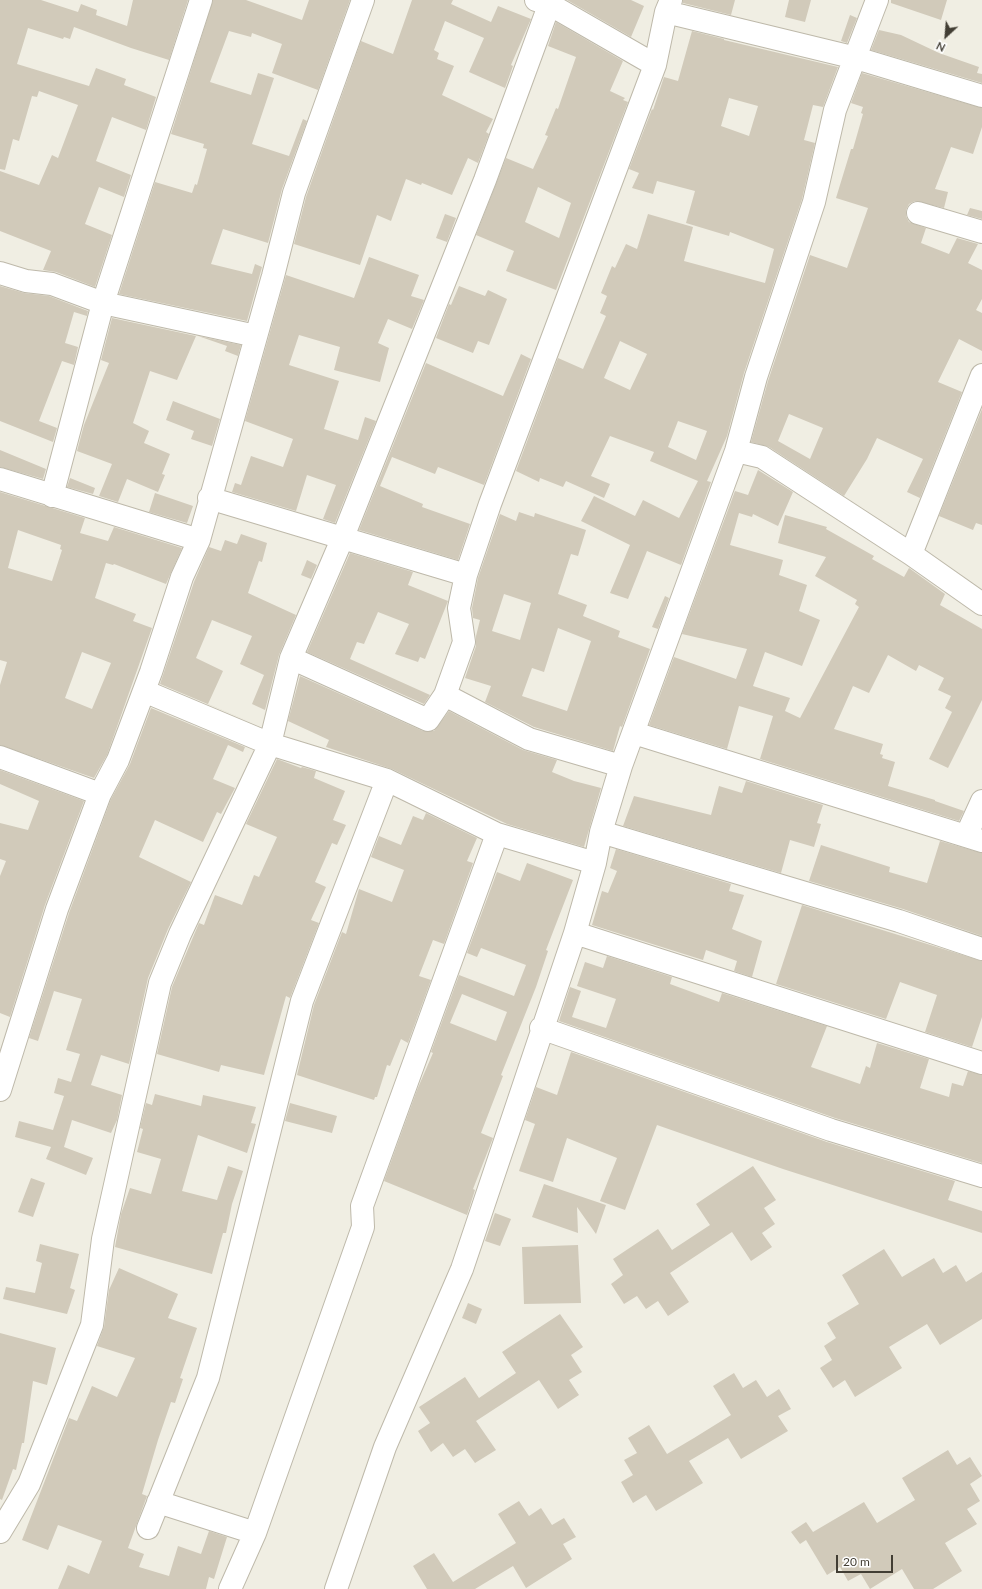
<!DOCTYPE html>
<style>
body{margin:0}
#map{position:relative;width:982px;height:1589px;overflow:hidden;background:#f0eee3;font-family:Lato,sans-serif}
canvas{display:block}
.north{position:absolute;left:926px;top:16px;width:40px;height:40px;-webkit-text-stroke:3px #fff;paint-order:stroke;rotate:206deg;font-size:11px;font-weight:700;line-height:16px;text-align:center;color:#423e34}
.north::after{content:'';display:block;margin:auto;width:14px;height:18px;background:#423e34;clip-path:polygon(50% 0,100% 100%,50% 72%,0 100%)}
.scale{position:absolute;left:836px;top:1555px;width:57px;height:18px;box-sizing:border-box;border:2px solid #423e34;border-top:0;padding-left:5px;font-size:12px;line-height:14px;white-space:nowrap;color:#423e34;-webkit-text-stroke:3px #fff;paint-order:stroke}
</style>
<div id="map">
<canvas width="982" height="1589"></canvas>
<div class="north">N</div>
<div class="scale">20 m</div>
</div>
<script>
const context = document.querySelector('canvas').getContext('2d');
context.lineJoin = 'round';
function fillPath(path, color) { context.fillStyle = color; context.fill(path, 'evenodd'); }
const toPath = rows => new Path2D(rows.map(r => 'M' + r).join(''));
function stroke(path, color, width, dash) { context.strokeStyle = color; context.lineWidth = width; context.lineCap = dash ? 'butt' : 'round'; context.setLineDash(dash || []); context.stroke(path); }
const building = toPath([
 [0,0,41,0,78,12,81,4,97,10,96,15,127,26,133,0,188,0,169,60,131,48,74,27,70,39,64,37,63,39,28,28,17,64,89,86,96,68,126,79,124,85,156,97,146,130,112,117,96,161,131,175,124,197,99,187,85,224,112,235,95,287,56,272,43,270,51,251,0,231,0,171,39,185,52,155,58,158,78,105,39,91,37,97,32,96,19,141,13,139,5,170,0,169],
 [213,0,246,0,302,20,309,0,350,0,318,90,272,73,282,44,252,33,251,37,229,31,210,82,251,95,258,73,274,78,252,144,289,156,303,119,307,121,282,189,268,243,223,229,211,264,252,274,255,264,262,267,247,321,119,294,155,182,192,193,195,184,197,185,207,149,203,148,204,144,171,134],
 [412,0,453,0,451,4,491,22,498,6,531,19,511,65,513,66,505,88,469,72,484,38,445,21,434,50,439,53,437,59,454,66,442,95,493,119,486,132,489,134,478,163,468,158,452,195,422,183,421,185,406,179,391,221,377,215,360,265,294,244,306,197,361,41,393,54],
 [567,0,631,0,644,6,631,37],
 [683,0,735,0,731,15,683,3],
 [789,0,811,0,805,22,785,17],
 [891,0,947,0,941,20,891,3],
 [850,15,857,18,847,43,841,41],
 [556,22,623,61,610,91,625,98,623,100,628,102,556,290,506,271,514,251,476,235,506,158,533,169,548,136,545,135,556,108,558,109,576,57,548,46],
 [538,187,571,203,559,238,525,222],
 [879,30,901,35,939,53,979,67,977,73,982,74,982,83,871,50],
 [692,31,724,39,724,40,838,67,823,107,813,105,804,140,815,143,802,199,744,373,727,436,707,481,711,482,681,565,647,551,628,599,610,593,630,545,581,521,594,496,635,516,643,500,679,518,698,481,650,461,654,452,610,436,591,476,610,484,604,498,566,481,563,487,540,478,539,482,516,471,558,358,583,369,606,316,600,313,607,296,601,293,612,266,615,268,626,244,637,249,648,214,693,227,684,261,765,283,774,249,730,232,729,236,686,223,695,191,657,181,653,194,632,188,639,173,629,169,652,109,653,110,664,77,678,81],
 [729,98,758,106,749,136,721,126],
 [620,341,647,354,630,390,604,378],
 [678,421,707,431,696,460,668,447],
 [862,73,982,108,982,127,973,154,951,147,935,189,948,192,944,208,915,201,909,204,906,210,906,216,909,222,926,228,921,243,949,254,957,238,978,244,968,263,982,270,982,299,976,310,982,313,982,351,959,339,938,382,962,392,920,498,907,492,923,459,877,438,867,459,844,496,769,447,751,442,768,381,810,255,847,268,868,208,836,198,851,149,853,149,863,114,861,113,863,107,851,103],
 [789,414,823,428,810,459,778,441],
 [970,208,982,211,982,219,967,215],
 [445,214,456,218,447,242,436,238],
 [369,257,419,275,411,296,424,300,412,329,388,319,378,343,389,348,380,382,334,370,340,347,299,335,289,365,339,381,324,429,358,440,365,417,376,421,335,523,323,519,336,485,307,475,296,511,232,492,235,483,241,485,251,456,283,467,293,439,245,421,286,275,354,298],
 [0,286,24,293,49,296,88,311,87,316,74,312,65,343,78,347,74,365,62,361,39,421,57,428,53,442,0,421],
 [459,286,485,296,488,290,507,299,489,345,478,341,473,353,436,338,449,304,451,305],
 [112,318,196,336,177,380,150,371,133,423,149,431,144,443,170,454,162,474,165,475,158,492,127,479,118,502,99,496,112,464,77,451,84,425,109,363,101,360],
 [198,336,241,345,238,356,225,351,227,346],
 [521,354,531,359,484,485,438,467,435,474,392,457,380,486,423,504,422,507,470,524,458,560,359,530,426,363,503,396],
 [173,401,220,419,212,446,191,439,194,431,166,420],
 [982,409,982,525,976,523,973,530,939,516],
 [0,450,46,469,43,479,0,467],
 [758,470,793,492,778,526,753,514,752,517,739,513,730,545,783,560,779,575,807,585,799,611,820,620,802,666,765,652,753,686,790,698,785,711,800,718,859,607,855,604,857,600,815,576,826,557,778,543,785,515,827,527,826,529,874,556,872,559,904,577,909,568,945,594,940,605,982,629,982,700,948,768,929,759,952,712,945,708,951,696,938,690,944,678,919,665,916,671,888,655,869,693,853,686,834,729,883,744,880,754,883,755,882,758,895,762,888,786,935,800,935,801,964,811,959,821,760,759,773,716,739,706,727,749,649,725,674,657,736,679,747,649,682,634,735,491,748,495],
 [70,478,95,488,93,494,67,487],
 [0,492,85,518,80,533,108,541,114,527,182,548,166,584,114,564,113,565,106,563,95,598,136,614,133,621,152,628,107,755,94,778,0,745,0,685,7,662,0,660],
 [18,530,61,545,60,549,62,550,52,581,8,568],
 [82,652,111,663,92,709,65,698],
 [155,493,193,506,187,523,149,512],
 [519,512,534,517,535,513,586,530,578,556,571,554,558,594,587,605,583,616,620,631,618,637,650,649,622,727,620,726,613,751,534,727,485,702,491,686,465,678,476,646,476,636,480,620,473,618,472,608,478,578,500,514,516,521],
 [504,594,531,603,520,640,492,631],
 [558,628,591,641,567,711,522,696,532,668,544,672],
 [241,534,267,543,262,562,259,561,248,593,296,615,279,655,265,710,252,704,264,675,240,664,252,636,212,620,196,658,223,671,208,704,255,724,160,684,194,582,209,547,221,551,225,540,237,544],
 [350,553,413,572,408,585,448,601,425,659,420,657,418,662,395,654,409,624,378,612,364,644,357,642,350,659,430,695,424,704,307,652],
 [307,560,317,565,311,579,301,575],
 [665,596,669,598,658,629,652,627],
 [300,676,423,731,434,731,449,711,523,750,557,760,552,772,574,781,601,788,584,847,507,824,392,769,326,747,329,740,288,721],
 [151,708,245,747,243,752,228,745,213,779,235,788,221,814,217,812,203,842,155,820,139,857,191,882,168,929,148,978,129,1064,101,1055,91,1085,122,1095,117,1120,111,1133,72,1120,64,1147,93,1158,86,1175,46,1159,51,1147,15,1137,19,1121,53,1130,64,1096,54,1093,58,1078,71,1082,80,1054,66,1050,82,999,54,991,38,1041,29,1038,69,913,111,799,130,764],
 [277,759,301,768,302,767,316,771,314,778,345,791,333,820,346,825,337,845,332,843,315,882,326,887,311,920,319,923,290,998,286,996,264,1075,221,1065,219,1072,157,1054,172,987,199,923,204,925,215,895,242,905,254,875,259,877,277,837,246,824],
 [0,770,84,801,45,905,10,1017,0,1013,0,876,6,861,0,859,0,823,28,830,39,801,0,784],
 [746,781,823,805,817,823,821,824,814,847,790,840,781,873,623,826,634,796,711,815,719,786,742,793],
 [426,813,477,838,467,861,473,863,444,944,433,940,419,976,431,980,408,1043,401,1039,390,1066,387,1065,377,1097,375,1097,374,1100,297,1075,314,1005,342,932,346,934,359,889,392,902,404,870,371,857,379,836,401,845,413,816,423,820],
 [940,841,982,853,982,936,903,909,809,881,821,845,890,867,889,872,927,883],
 [616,849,731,884,729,891,744,895,732,929,762,941,752,977,734,971,737,961,706,950,703,960,592,925,602,891,608,893,617,871,610,868],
 [527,863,573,880,546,950,548,951,536,987,501,1075,503,1076,481,1133,493,1138,473,1189,475,1190,467,1215,384,1181,417,1090,433,1053,431,1052,459,975,514,996,526,965,481,948,477,957,467,953,497,872,520,881],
 [462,994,507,1012,496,1041,450,1023],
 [802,905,982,961,982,1017,972,1047,925,1032,937,995,900,982,886,1019,776,984],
 [607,956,672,977,670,984,719,1002,722,993,827,1026,811,1067,860,1084,866,1066,870,1068,877,1043,929,1059,920,1088,949,1097,952,1083,963,1086,968,1071,982,1075,982,1163,835,1118,559,1021,570,987,581,991,572,1017,606,1028,616,999,577,986,585,962,603,968],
 [571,1052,827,1142,955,1181,948,1200,982,1211,982,1233,783,1169,657,1125,625,1210,600,1201,617,1158,567,1138,553,1182,519,1171,535,1124,525,1120,536,1087,557,1095],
 [155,1094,201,1106,203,1095,256,1107,251,1123,256,1124,247,1153,198,1135,182,1191,217,1200,228,1166,243,1171,232,1204,226,1233,223,1233,212,1274,115,1247,121,1214,130,1188,151,1194,161,1159,137,1152,143,1129,140,1128,146,1103,152,1105],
 [290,1103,337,1116,332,1133,285,1121],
 [753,1166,776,1200,764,1208,775,1224,762,1233,772,1247,751,1261,732,1232,670,1273,689,1302,668,1316,658,1301,646,1309,637,1296,624,1304,611,1284,623,1275,613,1259,658,1229,672,1250,710,1225,696,1204],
 [31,1178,45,1183,33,1217,18,1212],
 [544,1184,606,1205,596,1234,577,1207,578,1233,532,1217],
 [495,1213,511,1219,500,1246,485,1241],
 [40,1244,79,1254,70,1288,75,1290,67,1314,3,1299,6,1287,35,1293,42,1263,36,1261],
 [578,1245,581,1303,524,1304,522,1247],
 [884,1249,902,1277,934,1258,943,1273,956,1265,966,1282,982,1272,982,1319,940,1345,927,1324,889,1347,902,1368,855,1397,845,1380,833,1388,820,1368,832,1360,824,1346,836,1338,827,1323,859,1304,842,1275],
 [119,1268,178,1294,168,1318,197,1328,180,1378,183,1379,175,1403,171,1402,158,1440,142,1494,147,1496,128,1548,144,1554,139,1567,169,1576,178,1546,201,1554,209,1531,227,1537,214,1579,209,1577,206,1589,58,1589,68,1565,89,1574,102,1541,58,1525,48,1550,22,1540,69,1418,77,1421,92,1386,117,1397,135,1358,97,1346,104,1327,109,1290],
 [468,1303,482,1309,476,1324,462,1318],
 [560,1314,583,1347,571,1355,582,1372,569,1380,579,1395,558,1409,539,1380,476,1421,496,1450,475,1463,465,1449,453,1457,443,1443,431,1452,418,1431,430,1423,419,1407,465,1377,479,1398,516,1373,502,1352],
 [0,1333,56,1348,47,1385,33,1381,24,1443,22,1443,16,1470,13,1469,2,1500,0,1499],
 [734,1373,743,1388,756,1380,767,1397,779,1389,791,1409,778,1416,788,1431,741,1459,728,1438,689,1461,703,1483,656,1511,646,1495,633,1503,621,1482,633,1475,624,1460,637,1453,628,1438,649,1425,667,1454,694,1438,731,1415,713,1386],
 [948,1450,957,1465,970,1457,982,1476,970,1484,980,1501,967,1509,977,1524,945,1543,962,1571,933,1589,914,1589,902,1569,870,1589,861,1574,848,1581,840,1567,827,1575,806,1540,800,1544,791,1532,806,1522,813,1532,864,1502,877,1523,915,1500,902,1478],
 [519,1501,529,1516,541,1508,552,1525,564,1518,576,1537,563,1544,572,1559,526,1588,513,1566,475,1589,427,1589,413,1566,434,1553,453,1582,516,1543,498,1514]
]);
const minor = toPath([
 [536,0,549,4,655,65],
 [666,12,856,58,982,96],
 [918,213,982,232],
 [0,273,26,281,52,284,103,303,256,336],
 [736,451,762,457,911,554,982,604],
 [0,479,199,540],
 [52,496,103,303,201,0],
 [209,498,466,575],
 [911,554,982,375],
 [291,658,428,720,445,695,464,642,459,608,466,575,490,504,655,65,666,12,671,0],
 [144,691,270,744,387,780,497,834,595,863],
 [445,695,529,739,621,766],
 [634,733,982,841],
 [0,757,100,794],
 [601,832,899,921,982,949],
 [966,836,982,801],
 [575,933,982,1063],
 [541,1028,831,1130,982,1176],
 [0,1090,57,909,100,794,118,760,151,672,182,577,199,540,273,276,294,193,363,0],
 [158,1502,255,1533],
 [148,1528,208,1378,302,1001,387,780],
 [0,1532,29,1484,92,1325,103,1239,160,983,180,934,270,744,291,658,343,537,485,180,551,0],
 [230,1589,255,1533,363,1227,362,1206,497,834],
 [336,1589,385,1447,462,1269,575,933,595,863,601,832,621,766,736,451,756,377,814,202,835,110,877,0]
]);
fillPath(building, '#d1caba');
stroke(minor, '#beb9aa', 24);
stroke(minor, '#fff', 22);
</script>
